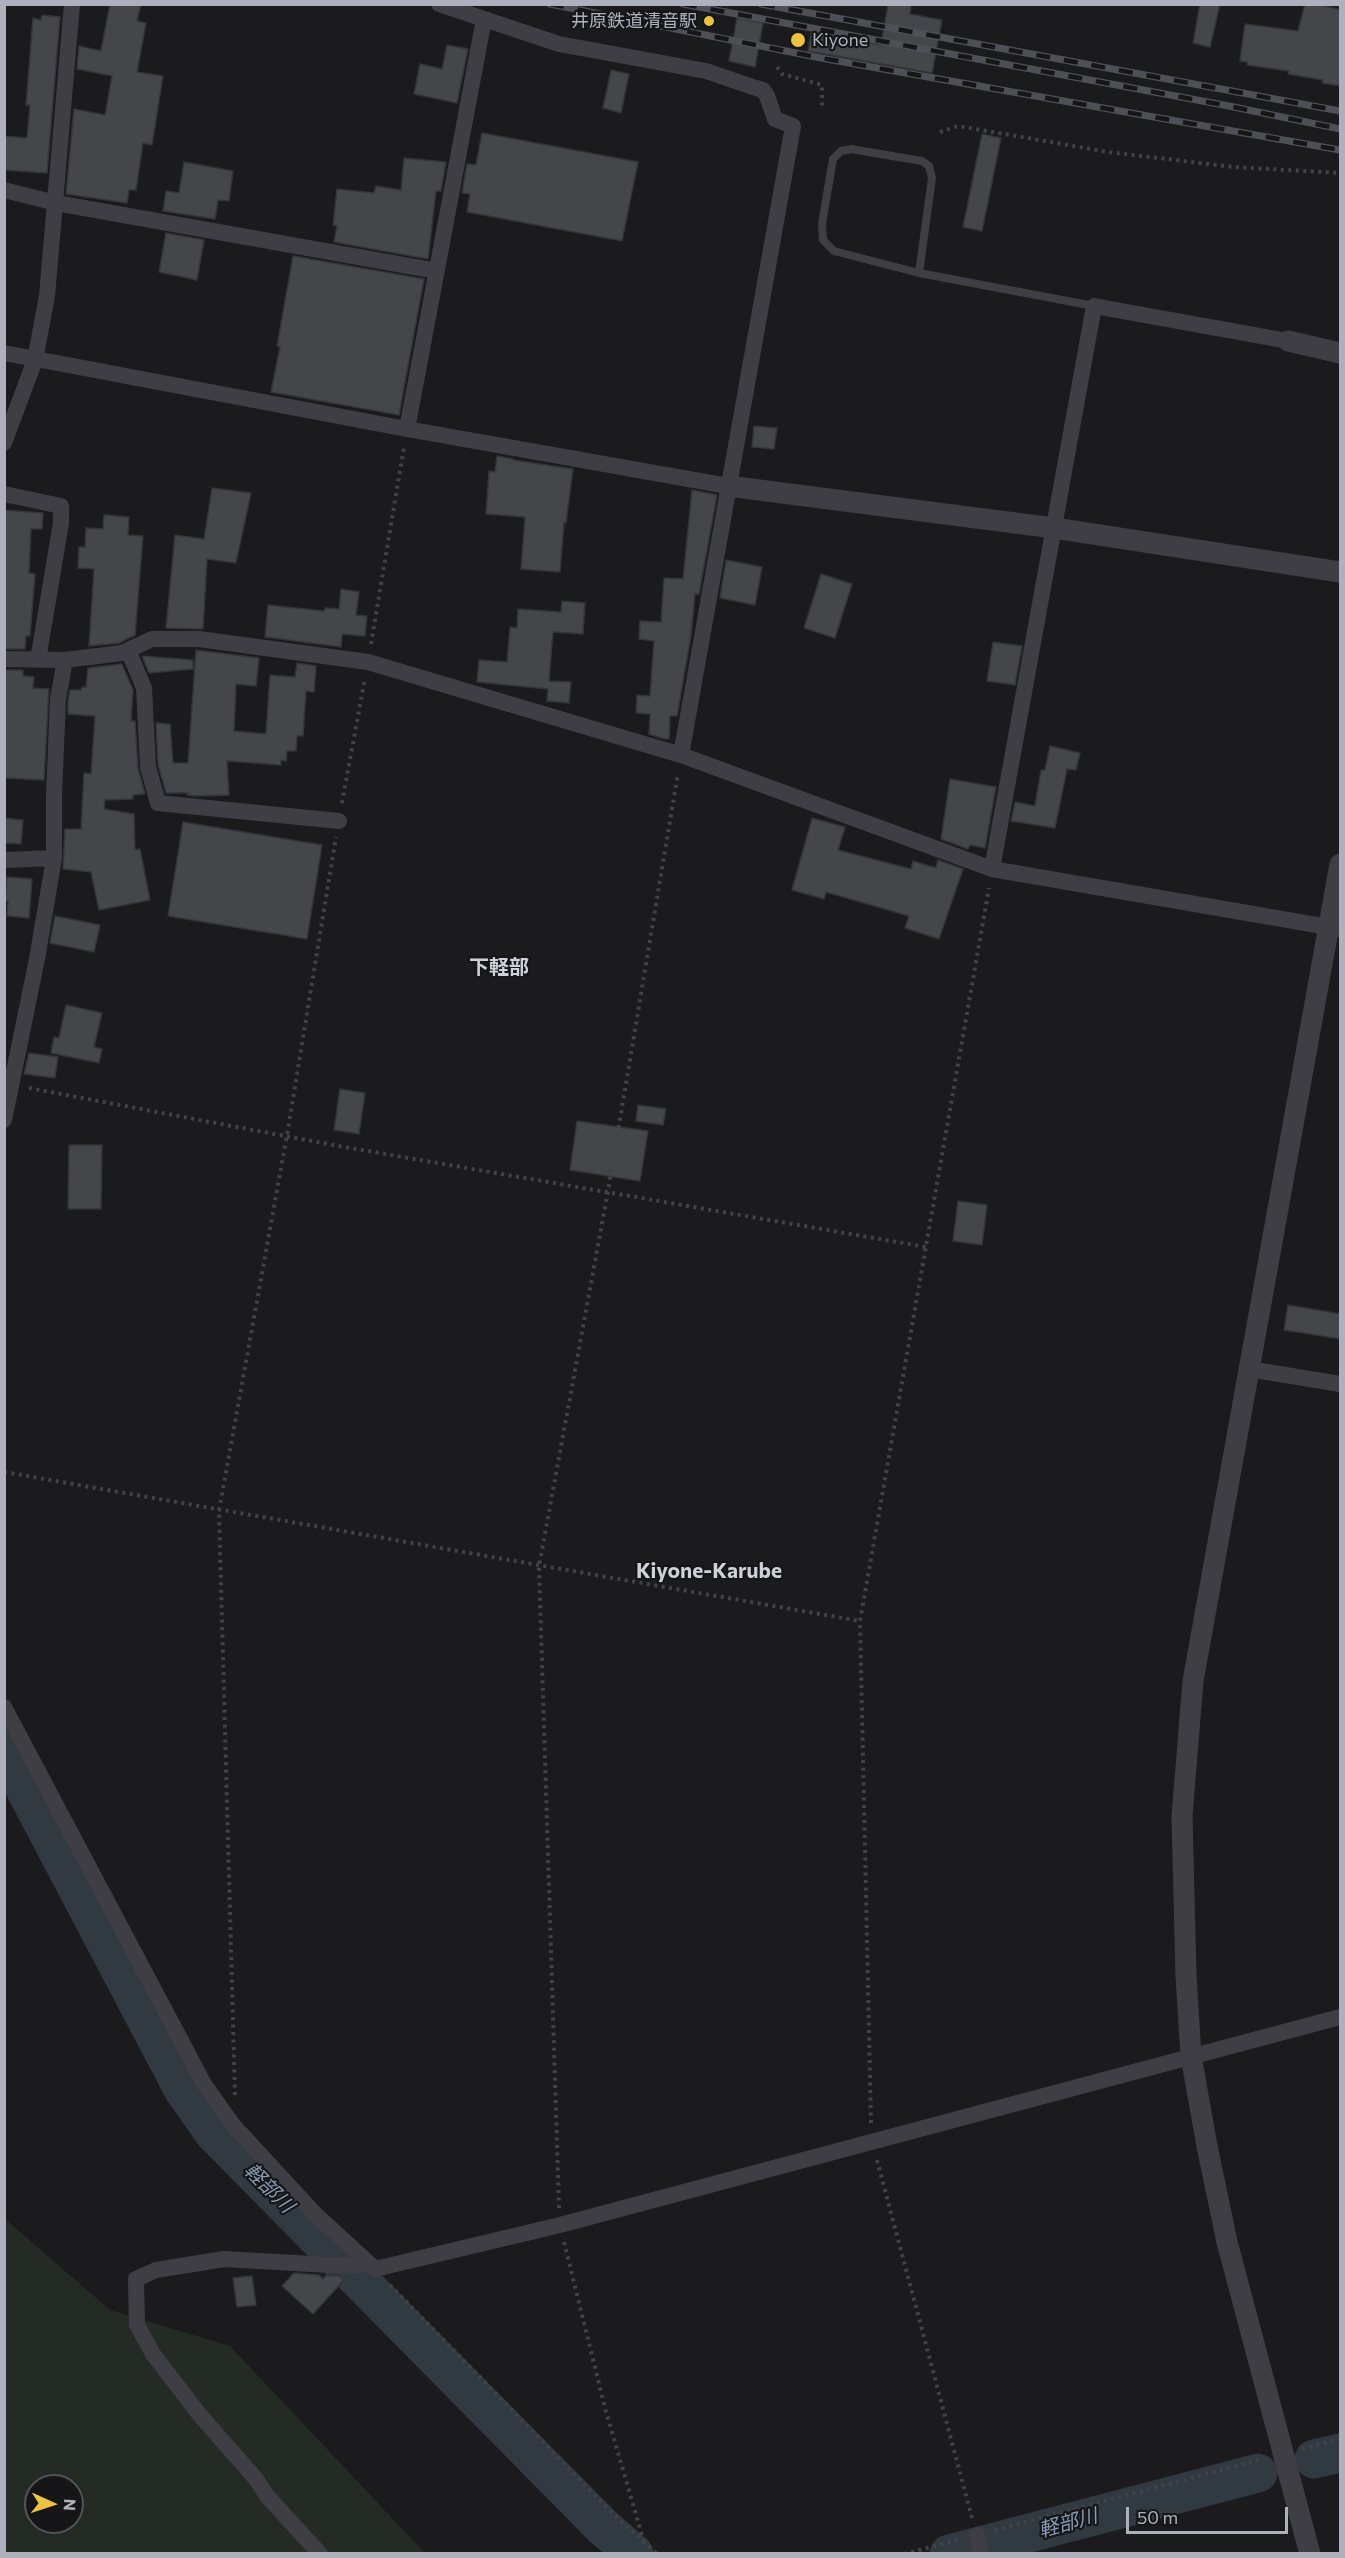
<!DOCTYPE html>
<meta charset="utf-8">
<style>
body{margin:0}
#map{position:relative;width:1345px;height:2558px;overflow:hidden;background:#1b1b1d;font-family:Commissioner,sans-serif}
canvas{display:block}
.frame{position:absolute;inset:0;border:6px solid #aeb1bc;pointer-events:none}
.north{position:absolute;left:24px;top:2474px;width:60px;height:60px;box-sizing:border-box;background:#161618;border:2px solid #53545a;border-radius:50%;rotate:93deg;font-size:16px;font-weight:700;line-height:24px;text-align:center;color:#aeb1bc}
.north::after{content:'';display:block;margin:auto;width:21px;height:27px;background:#edc242;clip-path:polygon(50% 0,100% 100%,50% 72%,0 100%)}
.scale{position:absolute;left:1126px;top:2507px;width:162px;height:27px;box-sizing:border-box;border:3px solid #aeb1bc;border-top:0;padding-left:8px;font-size:18px;line-height:21px;white-space:nowrap;color:#aeb1bc;-webkit-text-stroke:4px #161618;paint-order:stroke}
</style>
<div id="map">
<canvas width="1345" height="2558"></canvas>
<div class="frame"></div>
<div class="north">N</div>
<div class="scale">50 m</div>
</div>
<script>
const context = document.querySelector('canvas').getContext('2d');
context.lineJoin = 'round';
function fillPath(path, color) { context.fillStyle = color; context.fill(path, 'evenodd'); }
const toPath = rows => new Path2D(rows.map(r => 'M' + r).join(''));
function stroke(path, color, width, dash) { context.strokeStyle = color; context.lineWidth = width; context.lineCap = dash ? 'butt' : 'round'; context.setLineDash(dash || []); context.stroke(path); }
function label(font, color, halo, rows, align = 'center') {
  context.font = font + ' Commissioner,"Noto Sans JP",sans-serif'; context.lineWidth = 4.5; context.setLineDash([]); context.textBaseline = 'middle'; context.strokeStyle = halo; context.fillStyle = color; for (const [text, x, y, turn = 0] of rows) {
    context.save(); context.translate(x, y); context.rotate((+turn || 0) * Math.PI / 180); context.textAlign = isNaN(turn) ? turn : align; if (halo) context.strokeText(text, 0, 0); context.fillText(text, 0, 0); context.restore();
  }
}
const green = toPath([
 [4,2218,110,2310,230,2346,425,2553,5,2553],
 [36,2486,72,2486,72,2522,36,2522]
]);
const river = toPath([
 [4,1749,183,2089,214,2133,603,2527,634,2554],
 [1314,2459,1340,2453],
 [949,2554,1258,2473]
]);
const building = toPath([
 [110,4,141,4,137,21,146,23,137,72,163,76,152,145,143,143,136,190,129,190,127,203,66,194,74,109,105,115,112,76,77,69,79,46,101,51,110,4],
 [888,4,911,4,910,14,942,20,932,73,808,51,811,33,881,45,888,4],
 [1200,4,1220,4,1210,47,1193,43,1200,4],
 [1305,4,1318,4,1341,10,1341,86,1322,83,1323,80,1288,74,1289,71,1247,65,1248,62,1240,61,1245,24,1298,31,1305,4],
 [42,15,60,17,47,173,4,170,4,136,27,138,30,105,26,105,33,18,41,20,42,15],
 [737,18,763,23,755,67,729,61,737,18],
 [447,45,468,49,457,103,414,94,420,64,442,69,447,45],
 [611,70,629,74,621,113,603,108,611,70],
 [482,133,638,162,622,241,467,212,470,194,462,193,467,164,476,165,482,133],
 [982,134,1001,138,982,231,963,227,982,134],
 [404,158,446,162,441,191,436,191,428,259,334,242,337,226,333,225,337,189,374,193,376,186,401,190,404,158],
 [184,162,233,171,229,201,218,200,215,219,163,211,166,191,179,193,184,162],
 [166,233,204,240,197,280,159,272,166,233],
 [293,256,424,279,399,415,271,392,280,347,277,346,293,256],
 [754,426,777,428,774,449,752,447,754,426],
 [497,456,513,459,513,460,573,469,566,523,564,522,560,572,521,569,525,517,486,514,489,471,495,472,497,456],
 [212,488,251,493,236,563,207,559,203,629,166,628,175,535,204,539,212,488],
 [692,490,717,495,699,594,695,594,691,636,677,716,670,716,669,739,661,738,649,734,650,714,636,713,637,695,650,696,654,641,639,639,640,621,661,622,664,578,683,579,692,490],
 [4,510,43,513,42,529,31,529,29,573,35,574,30,636,26,636,25,649,4,649,4,510],
 [104,515,129,517,128,535,143,536,135,635,119,643,89,646,94,569,78,568,79,547,85,547,86,528,103,529,104,515],
 [726,560,762,567,755,605,720,598,726,560],
 [821,574,852,584,835,638,804,628,821,574],
 [341,589,359,592,356,615,367,616,365,636,342,634,341,647,265,637,268,605,324,611,325,608,339,609,341,589],
 [562,601,585,603,583,634,553,632,549,681,571,682,569,703,547,701,548,689,477,682,479,660,507,662,510,627,517,628,518,609,561,612,562,601],
 [993,642,1022,646,1015,685,987,681,993,642],
 [196,650,259,658,256,686,236,684,234,731,266,734,270,675,295,677,297,663,316,666,314,692,306,691,303,736,297,736,296,751,287,751,286,761,281,760,281,765,227,761,229,795,195,796,187,795,188,793,166,793,158,765,156,723,170,724,173,763,188,763,196,650],
 [142,656,193,660,193,669,149,673,142,656],
 [122,664,133,690,131,721,135,721,138,768,145,794,133,795,133,799,105,800,104,809,134,814,135,850,140,849,150,900,99,910,91,872,63,869,65,829,81,829,84,773,91,774,95,716,68,714,68,700,70,690,81,690,82,687,86,687,88,668,122,664],
 [4,670,23,670,23,676,34,677,33,688,49,689,44,780,4,778,4,670],
 [1050,746,1080,753,1076,770,1067,769,1055,828,1011,821,1015,802,1035,806,1041,770,1045,770,1050,746],
 [950,779,996,787,985,848,970,845,968,849,941,839,950,779],
 [4,818,23,820,21,844,4,843,4,818],
 [812,818,845,827,838,850,911,869,913,861,936,868,938,860,963,869,939,939,905,928,909,916,826,892,824,899,792,890,812,818],
 [183,822,322,845,307,939,168,916,183,822],
 [7,877,32,879,29,918,7,916,8,901,5,901,7,877],
 [55,916,100,925,94,952,50,943,55,916],
 [66,1005,102,1013,94,1047,102,1049,99,1063,51,1053,54,1037,59,1038,66,1005],
 [29,1053,58,1057,55,1078,24,1074,29,1053],
 [340,1089,365,1093,359,1134,334,1130,340,1089],
 [638,1105,666,1109,663,1125,636,1121,638,1105],
 [577,1121,648,1131,640,1181,570,1170,577,1121],
 [69,1145,102,1145,101,1209,68,1209,69,1145],
 [958,1201,987,1205,982,1245,953,1241,958,1201],
 [1288,1305,1341,1314,1341,1339,1284,1330,1288,1305],
 [294,2273,319,2275,323,2279,326,2275,339,2276,344,2280,313,2314,282,2286,294,2273],
 [252,2276,256,2305,237,2307,233,2278,252,2276]
]);
const path = toPath([
 [777,67,782,74,822,85,822,108],
 [940,132,958,126,1108,152,1234,167,1340,173],
 [371,644,404,447],
 [342,803,365,678],
 [29,1088,333,1145,926,1247],
 [4,1472,860,1621],
 [235,2095,219,1511,287,1135,336,837],
 [871,2123,860,1621,989,888],
 [877,2160,972,2518],
 [559,2208,539,1566,608,1191,678,773],
 [564,2242,605,2408,644,2542],
 [390,2285,613,2514,657,2554],
 [1302,2449,1340,2439],
 [995,2530,1263,2459],
 [904,2554,961,2539]
]);
const service = toPath([
 [919,273,932,178,929,166,922,161,851,149,841,151,833,159,822,224,823,240,834,251,919,273,1094,306]
]);
const minor = toPath([
 [439,4,559,44,706,71,756,88,763,90,767,96,775,119,793,126,681,755],
 [4,190,56,203,437,271],
 [4,353,407,429,728,486],
 [407,429,484,19],
 [4,443,35,360,47,296,72,4],
 [4,494,61,506,61,523,38,660],
 [128,650,144,688,148,767,158,803,339,821],
 [4,659,65,660,122,653,152,639,199,639,368,662,681,755,992,869,1340,929],
 [4,860,54,858],
 [992,869,1094,306,1288,341],
 [4,1120,37,959,54,858,54,796,58,699,65,660],
 [1249,1369,1340,1384],
 [4,1707,204,2084,233,2125,316,2215,375,2269,560,2225,1340,2017],
 [977,2535,981,2554],
 [320,2554,267,2496,256,2479,199,2414,153,2354,137,2325,136,2279,156,2270,224,2259,330,2265,362,2265,367,2262]
]);
const tertiary = toPath([
 [1288,341,1340,353],
 [728,486,1054,528,1340,572],
 [1310,2554,1227,2242,1207,2146,1191,2056,1186,1976,1182,1816,1193,1681,1340,864]
]);
const rail = toPath([
 [550,4,821,58,1340,150],
 [683,4,1229,106,1340,129],
 [761,4,1340,111]
]);
const markers = [
 [709,21,6,"#edc242"],
 [798,40,8,"#edc242"]
];
const poiNames = [
 ["井原鉄道清音駅",697,21],
 ["Kiyone",812,40,"left"]
];
const neighbourhoodNames = [
 ["下軽部",499,967]
];
const waterNames = [
 ["軽部川",269,2188,45],
 ["軽部川",1068,2523,-15]
];
const quarterNames = [
 ["Kiyone-Karube",709,1571]
];
fillPath(green, '#232b24');
stroke(river, '#313941', 39);
fillPath(building, '#45464a');
stroke(building, '#353539', 1.5);
stroke(path, '#424349', 4, [3, 4.5]);
stroke(service, '#3e3e44', 8);
stroke(minor, '#3e3e44', 16);
stroke(tertiary, '#3e3e44', 21);
stroke(rail, '#4f5057', 7);
stroke(rail, '#161618', 4.5, [14]);
for (const [x, y, r, color] of markers) { const dot = new Path2D(); dot.arc(x, y, r, 0, 2 * Math.PI); context.fillStyle = color; context.fill(dot); stroke(dot, '#161618', 2); }
label('18px', '#aeb1bc', '#161618', poiNames, 'right');
label('bold 20px', '#cfd0d8', '#161618', neighbourhoodNames);
label('italic 20px', '#879cb5', '#161618', waterNames);
label('bold 21px', '#cfd0d8', '#161618', quarterNames);
</script>
